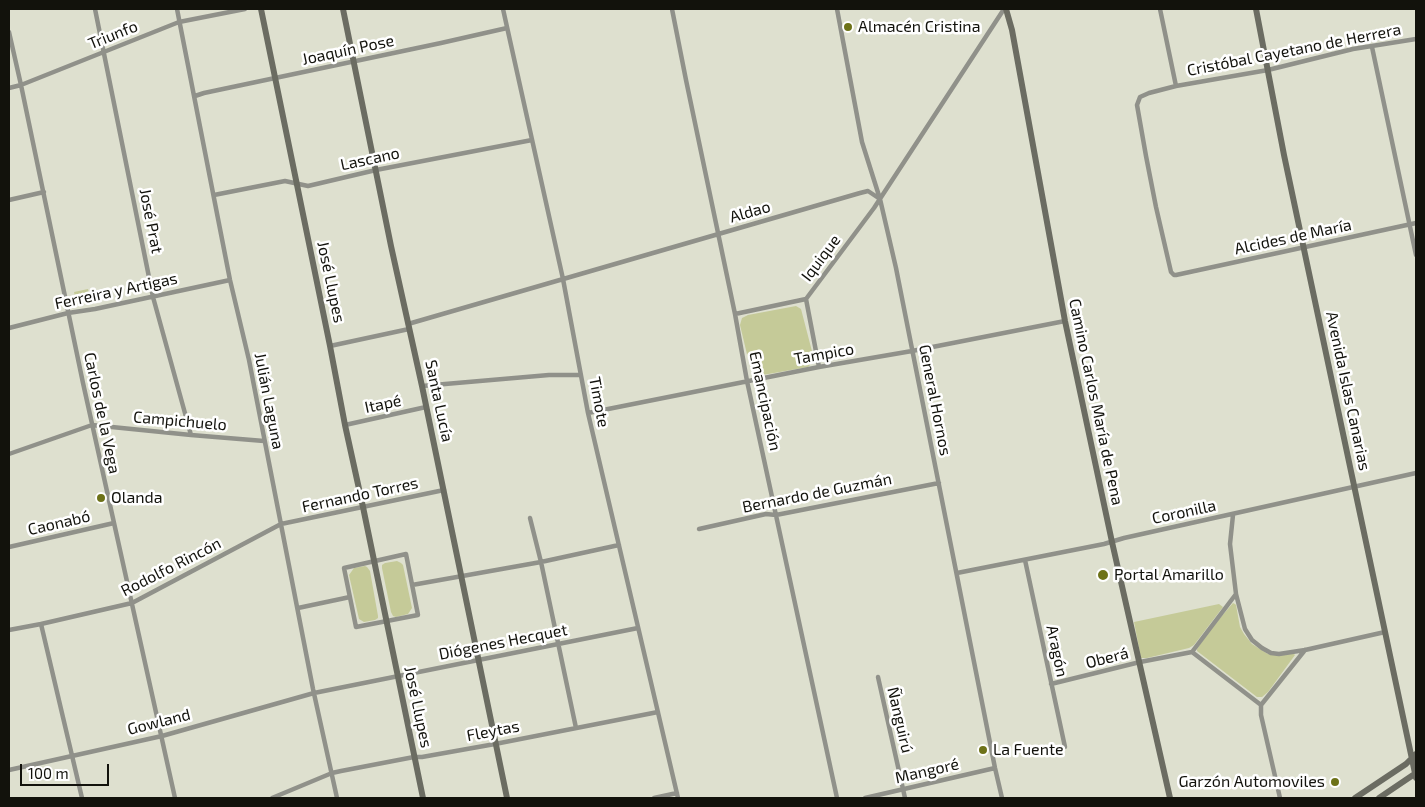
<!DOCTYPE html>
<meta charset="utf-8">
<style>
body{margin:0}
#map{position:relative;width:1425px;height:807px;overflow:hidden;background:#dee0cf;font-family:"Exo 2",sans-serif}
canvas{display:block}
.frame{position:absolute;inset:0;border:10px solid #12120c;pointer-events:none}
.scale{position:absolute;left:20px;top:764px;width:89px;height:22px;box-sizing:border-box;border:2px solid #12120c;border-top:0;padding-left:6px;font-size:15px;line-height:18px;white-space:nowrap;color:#12120c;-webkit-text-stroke:4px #fff;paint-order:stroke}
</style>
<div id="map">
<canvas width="1425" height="807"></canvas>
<div class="frame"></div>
<div class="scale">100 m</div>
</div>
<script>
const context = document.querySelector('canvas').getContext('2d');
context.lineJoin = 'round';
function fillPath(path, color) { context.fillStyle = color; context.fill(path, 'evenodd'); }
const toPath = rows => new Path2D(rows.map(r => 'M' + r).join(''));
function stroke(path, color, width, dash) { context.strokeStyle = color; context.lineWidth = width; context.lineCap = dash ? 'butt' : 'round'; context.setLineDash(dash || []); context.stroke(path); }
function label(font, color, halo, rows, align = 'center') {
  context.font = font + ' "Exo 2",sans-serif'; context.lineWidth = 5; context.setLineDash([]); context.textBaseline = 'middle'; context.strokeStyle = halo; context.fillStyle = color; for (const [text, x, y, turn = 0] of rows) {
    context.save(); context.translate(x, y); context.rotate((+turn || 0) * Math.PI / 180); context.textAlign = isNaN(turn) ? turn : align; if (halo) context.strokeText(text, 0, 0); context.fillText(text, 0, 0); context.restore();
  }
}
const green = toPath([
 [88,289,91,302,77,305,74,292],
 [796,306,801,309,814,359,813,362,808,367,757,376,755,376,751,371,740,325,742,318,748,315],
 [397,561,401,563,403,565,412,608,408,614,396,617,393,616,391,612,382,568,382,565,385,563],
 [365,566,367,567,370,571,378,616,378,618,375,620,364,622,359,619,349,575,354,568],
 [1233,603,1235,604,1236,605,1240,627,1244,634,1252,644,1268,654,1294,654,1295,655,1268,692,1262,697,1257,697,1197,651,1197,649,1208,632],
 [1219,604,1223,607,1194,645,1189,648,1147,658,1141,658,1134,622]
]);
const street = toPath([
 [95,9,153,297,191,435],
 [177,9,230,280,249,360,313,689,337,798],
 [503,9,563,279,588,413,678,798],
 [672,9,686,80,735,314,747,381,837,798],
 [837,9,862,142,880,199,896,268,995,768,1002,798],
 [1160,9,1176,86],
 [9,32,21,85,83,383,175,798],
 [1416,39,1353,49,1268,70,1176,86,1149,93,1140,97,1137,105,1146,156,1156,207,1171,272,1174,275,1176,275,1416,223],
 [1372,47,1416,255],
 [9,88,21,85,179,22,245,9],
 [195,96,204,93,441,43,507,28],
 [214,195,285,181,308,186,376,170,532,140],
 [9,200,44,192],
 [806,299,819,367],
 [735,314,806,299,874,208,1004,9],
 [408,324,860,193,868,191,880,199],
 [9,328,68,313,95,309,230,280],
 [330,346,409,329],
 [422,386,549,375,581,375],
 [588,413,819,367,912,351,1065,321],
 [345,425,426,407],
 [9,454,92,425,191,435,264,441],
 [1233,515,1230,544,1236,594,1245,629,1252,640,1262,648,1271,653,1279,654,1305,650,1385,632],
 [530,518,541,562,576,728],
 [699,529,766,514,776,515,939,483],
 [9,547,114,523],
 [406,554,418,615,356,627,344,568,406,554],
 [1025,560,1065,747],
 [957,573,1104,544,1124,538,1416,473],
 [412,585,541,562,619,545],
 [298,608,350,597],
 [41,624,82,798],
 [9,630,41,624,132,603,281,524,444,490],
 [1192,652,1236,594],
 [878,677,905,798],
 [1051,684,1140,662,1192,652,1261,705],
 [1261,705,1261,715,1280,798],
 [1261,705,1305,650],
 [9,770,162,736,314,693,638,628],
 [272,798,332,773,341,771,414,757,422,757,495,744,658,712],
 [654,798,677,793],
 [865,798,995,768]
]);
const secondary = toPath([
 [261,9,330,346,345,425,363,507,423,798],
 [343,9,391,246,422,386,507,798],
 [1006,9,1012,30,1065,321,1112,542,1170,798],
 [1256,9,1284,155,1416,778],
 [1355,798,1406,764,1416,754],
 [1379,798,1416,773]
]);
const markers = [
 [848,27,5,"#6d7218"],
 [101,498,5,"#6d7218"],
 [1103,575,6,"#6d7218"],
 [983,750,5,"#6d7218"],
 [1335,782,5,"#6d7218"]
];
const poiNames = [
 ["Almacén Cristina",858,27],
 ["Olanda",111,498],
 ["Portal Amarillo",1114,575],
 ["La Fuente",993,750],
 ["Garzón Automoviles",1325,782,"right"]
];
const streetNames = [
 ["Triunfo",113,35,-22],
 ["Joaquín Pose",348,50,-12],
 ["Cristóbal Cayetano de Herrera",1294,50,-11],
 ["Lascano",370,159,-12],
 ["Aldao",750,212,-16],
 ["José Prat",151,221,79],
 ["Alcides de María",1293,237,-12],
 ["Iquique",821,258,-53],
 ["José Llupes",331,282,78],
 ["Ferreira y Artigas",116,291,-12],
 ["Tampico",824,354,-10],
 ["Avenida Islas Canarias",1348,391,78],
 ["General Hornos",935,400,79],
 ["Julián Laguna",269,401,79],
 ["Santa Lucía",439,401,78],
 ["Emancipación",765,401,78],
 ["Timote",599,402,79],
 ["Camino Carlos María de Pena",1096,402,78],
 ["Itapé",383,404,-12],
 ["Carlos de la Vega",102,413,78],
 ["Campichuelo",180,421,5],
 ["Bernardo de Guzmán",817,493,-11],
 ["Fernando Torres",360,495,-12],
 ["Coronilla",1184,512,-12],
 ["Caonabó",59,523,-13],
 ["Rodolfo Rincón",171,567,-27],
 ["Diógenes Hecquet",503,642,-11],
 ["Aragón",1057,651,78],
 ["Oberá",1107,658,-14],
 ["José Llupes",418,707,78],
 ["Ñanguirú",900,720,77],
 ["Gowland",159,722,-14],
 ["Fleytas",493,731,-11],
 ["Mangoré",927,771,-13]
];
fillPath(green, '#c5ca98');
stroke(street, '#90918a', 4.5);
stroke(secondary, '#6b6c62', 6);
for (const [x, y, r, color] of markers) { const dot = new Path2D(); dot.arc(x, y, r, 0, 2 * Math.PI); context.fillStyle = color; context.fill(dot); stroke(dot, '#fff', 2); }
label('16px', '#12120c', '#fff', poiNames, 'left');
label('16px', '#12120c', '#fff', streetNames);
</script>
